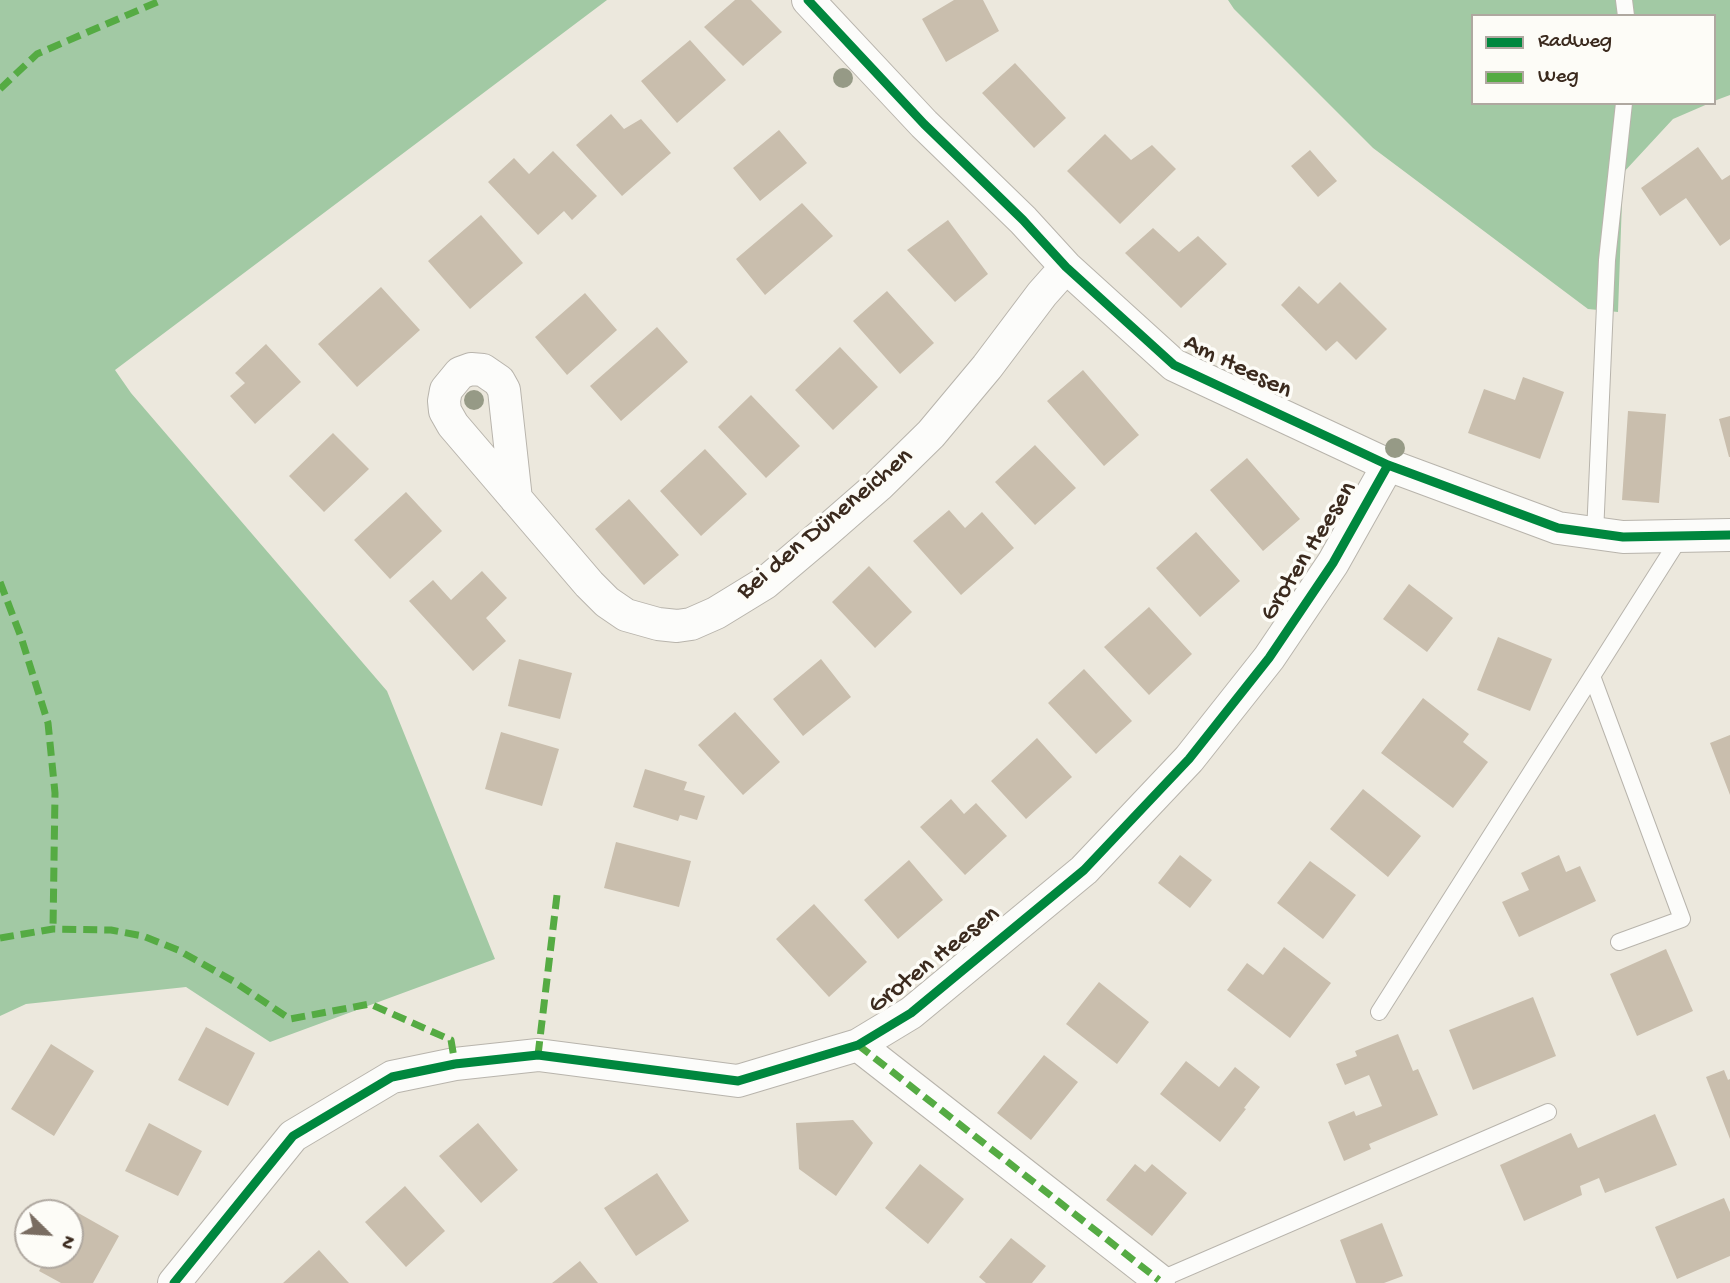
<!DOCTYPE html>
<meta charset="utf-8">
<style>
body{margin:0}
#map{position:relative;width:1730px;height:1283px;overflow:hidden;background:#ece8dd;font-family:"Gochi Hand",sans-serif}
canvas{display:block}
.legend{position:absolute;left:1471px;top:14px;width:245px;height:91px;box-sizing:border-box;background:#fdfcf7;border:2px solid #afa8a0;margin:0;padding:9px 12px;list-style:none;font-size:21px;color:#3b2a1e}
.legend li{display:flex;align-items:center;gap:14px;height:35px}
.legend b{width:35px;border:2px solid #afa8a0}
.north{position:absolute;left:14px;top:1199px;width:70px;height:70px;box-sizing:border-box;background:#fdfcf7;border:2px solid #afa8a0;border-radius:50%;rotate:114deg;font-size:19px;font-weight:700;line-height:28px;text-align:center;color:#3b2a1e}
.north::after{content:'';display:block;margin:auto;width:24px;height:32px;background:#796c61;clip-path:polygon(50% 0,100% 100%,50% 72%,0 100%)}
</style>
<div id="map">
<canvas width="1730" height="1283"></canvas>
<ul class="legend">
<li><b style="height:9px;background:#00873e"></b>Radweg</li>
<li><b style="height:9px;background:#55ab43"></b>Weg</li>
</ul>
<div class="north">N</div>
</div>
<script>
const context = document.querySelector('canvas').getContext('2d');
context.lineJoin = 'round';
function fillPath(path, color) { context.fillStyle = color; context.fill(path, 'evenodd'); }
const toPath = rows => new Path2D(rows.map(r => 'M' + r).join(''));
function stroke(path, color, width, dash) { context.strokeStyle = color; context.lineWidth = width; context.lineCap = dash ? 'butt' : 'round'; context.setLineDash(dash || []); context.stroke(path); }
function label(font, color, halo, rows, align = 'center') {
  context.font = font + ' "Gochi Hand",sans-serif'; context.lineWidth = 7; context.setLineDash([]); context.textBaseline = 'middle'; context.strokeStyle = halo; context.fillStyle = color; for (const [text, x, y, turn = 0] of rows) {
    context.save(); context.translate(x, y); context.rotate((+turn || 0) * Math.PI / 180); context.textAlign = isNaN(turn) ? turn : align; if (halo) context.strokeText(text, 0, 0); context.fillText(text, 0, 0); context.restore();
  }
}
const forest = toPath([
 [0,0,607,0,115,370,131,393,387,691,495,959,270,1042,186,987,26,1004,0,1016],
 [1228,0,1730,0,1730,95,1714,101,1714,16,1473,16,1473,103,1710,103,1673,119,1623,173,1618,312,1588,309,1373,148,1234,9]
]);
const building = toPath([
 [735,0,751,0,782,32,743,66,704,27],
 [954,0,983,0,999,31,946,62,922,19],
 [690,40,726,80,677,123,641,81],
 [1015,63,1066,118,1034,148,982,93],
 [611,114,624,129,641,119,671,153,622,196,576,145],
 [779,130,807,163,760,201,733,168],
 [1105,134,1131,160,1152,145,1176,169,1120,224,1067,171],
 [1698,147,1722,180,1730,175,1730,239,1720,246,1686,198,1660,216,1641,188],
 [1310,150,1337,181,1318,197,1291,166],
 [553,151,597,196,572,220,564,211,538,235,488,182,514,158,529,174],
 [802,203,833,236,765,295,736,259],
 [481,215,523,263,470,309,428,261],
 [948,220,988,274,955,302,907,250],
 [1153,228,1179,252,1198,236,1227,264,1181,308,1125,253],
 [1340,282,1387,329,1356,360,1337,341,1326,351,1281,305,1299,286,1318,304],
 [381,287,420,330,357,387,318,344],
 [887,291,934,343,900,374,853,321],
 [585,293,617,330,567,375,535,337],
 [657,327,688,362,621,421,590,386],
 [266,344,301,382,255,424,230,396,245,383,235,373],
 [840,347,878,387,833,430,795,390],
 [1083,370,1139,435,1104,466,1047,401],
 [1523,377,1564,392,1540,459,1468,433,1484,389,1515,400],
 [751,395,800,446,766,478,718,427],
 [1628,411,1666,414,1659,503,1622,500],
 [1730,416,1730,457,1729,457,1719,419],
 [333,433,369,469,324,512,289,476],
 [1035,445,1076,488,1035,525,995,482],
 [705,449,747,494,701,536,660,491],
 [1247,458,1300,519,1263,551,1210,490],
 [406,492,442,531,390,579,354,540],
 [629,499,679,555,644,585,595,529],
 [949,510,965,528,982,512,1014,548,961,595,913,541],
 [1196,532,1240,581,1200,617,1156,568],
 [869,566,912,612,875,648,832,602],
 [482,571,507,598,486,618,506,641,473,671,409,601,433,580,451,600],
 [1409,584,1453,618,1427,652,1383,619],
 [1149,607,1192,654,1149,695,1104,647],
 [1498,637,1552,659,1530,711,1477,690],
 [519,659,572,673,560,719,508,706],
 [821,659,851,697,803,736,773,699],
 [1084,669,1132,721,1096,754,1048,703],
 [1423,698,1469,734,1463,742,1488,762,1453,808,1381,753],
 [735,712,780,762,743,795,698,745],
 [501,732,559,749,542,806,485,789],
 [1730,735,1730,795,1710,743],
 [1037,738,1072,777,1026,819,991,781],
 [645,769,687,782,684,790,705,796,697,820,680,815,678,821,633,807],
 [1363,789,1421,836,1388,877,1330,829],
 [951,799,964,814,976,803,1007,836,965,875,920,827],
 [616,842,691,861,679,907,604,888],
 [1180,855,1212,880,1190,908,1158,883],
 [1559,855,1566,872,1580,866,1596,901,1519,937,1502,902,1529,890,1521,873],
 [909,860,943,900,898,939,864,900],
 [1310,861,1356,895,1323,939,1277,903],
 [814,904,867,962,829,997,776,939],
 [1284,947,1331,983,1290,1038,1227,990,1247,963,1263,975],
 [1666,949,1693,1011,1637,1036,1610,974],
 [1099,982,1149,1022,1117,1064,1066,1024],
 [1533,997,1556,1056,1473,1090,1449,1030],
 [206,1027,255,1053,228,1106,178,1080],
 [1398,1034,1413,1071,1418,1069,1438,1115,1369,1144,1371,1149,1344,1161,1328,1122,1354,1111,1356,1116,1382,1106,1369,1075,1345,1085,1336,1064,1357,1056,1355,1051],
 [51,1044,94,1071,54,1136,11,1109],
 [1044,1055,1078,1082,1031,1140,997,1113],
 [1186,1061,1219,1087,1235,1067,1260,1087,1244,1108,1246,1109,1220,1142,1160,1094],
 [1724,1070,1728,1080,1730,1079,1730,1139,1706,1077],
 [1655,1114,1677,1165,1605,1193,1599,1178,1580,1186,1582,1195,1524,1221,1500,1165,1571,1133,1578,1148],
 [853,1120,873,1143,836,1196,799,1169,796,1123],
 [149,1123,202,1151,178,1196,125,1171],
 [478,1123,518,1170,481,1203,439,1156],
 [920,1164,964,1199,928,1244,885,1208],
 [1135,1164,1145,1172,1152,1164,1187,1193,1152,1236,1106,1200],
 [657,1173,689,1221,636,1256,604,1208],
 [405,1186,445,1231,406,1267,365,1222],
 [1724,1198,1730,1212,1730,1256,1677,1279,1655,1227],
 [73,1210,119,1236,93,1283,61,1283,39,1271,48,1255,70,1255,70,1215],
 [1382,1223,1403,1276,1384,1283,1356,1283,1340,1240],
 [1011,1238,1046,1266,1032,1283,986,1283,979,1277],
 [319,1250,349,1283,283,1283],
 [580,1261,598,1283,552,1283,556,1280]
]);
const service = toPath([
 [1624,0,1626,16],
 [1595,534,1607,260,1624,103],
 [1592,676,1682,919,1619,942],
 [1379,1012,1681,536],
 [1159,1280,1548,1112]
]);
const minor = toPath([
 [808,0,924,124,1023,220,1066,267,1174,365,1388,465,1558,528,1623,537,1730,535],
 [516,499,504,390,499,381,483,370,471,369,460,373,446,390,444,401,445,411,453,425,589,584,607,602,626,615,658,624,677,626,691,624,716,613,765,583,823,534,878,486,931,434,987,367,1042,294,1066,267],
 [858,1045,1159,1280],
 [174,1283,293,1136,392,1077,455,1064,538,1055,738,1081,858,1045,911,1013,1084,870,1189,759,1269,658,1333,563,1388,465]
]);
const quiet = toPath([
 [0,89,37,54,162,0],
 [0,582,21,637,48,723,55,793,53,929],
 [0,938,53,929,111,930,143,936,178,950,233,981,290,1019,370,1004,451,1040,455,1064],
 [858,1045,1159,1280],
 [538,1055,557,895]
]);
const cycleway = toPath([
 [808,0,924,124,1023,220,1066,267,1174,365,1388,465,1558,528,1623,537,1730,535],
 [174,1283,293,1136,392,1077,455,1064,538,1055,738,1081,858,1045,911,1013,1084,870,1189,759,1269,658,1333,563,1388,465]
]);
const trees = [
 [843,78],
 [474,400],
 [1395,448]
];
const streetNames = [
 ["Am Heesen",1237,368,26],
 ["Bei den Düneneichen",826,525,-40],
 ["Groten Heesen",1310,552,-58],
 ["Groten Heesen",935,961,-38]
];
fillPath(forest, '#a2c9a4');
fillPath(building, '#c9bead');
stroke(service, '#b8b4ac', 18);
stroke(minor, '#b8b4ac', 34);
stroke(service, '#fcfcfa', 16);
stroke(minor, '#fcfcfa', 32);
stroke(quiet, '#55ab43', 7, [14, 7]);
stroke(cycleway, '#00873e', 9);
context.fillStyle = '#969a86';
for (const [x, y] of trees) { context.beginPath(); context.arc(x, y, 10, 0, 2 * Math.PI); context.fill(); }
label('26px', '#3b2a1e', '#fdfcf7', streetNames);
</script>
